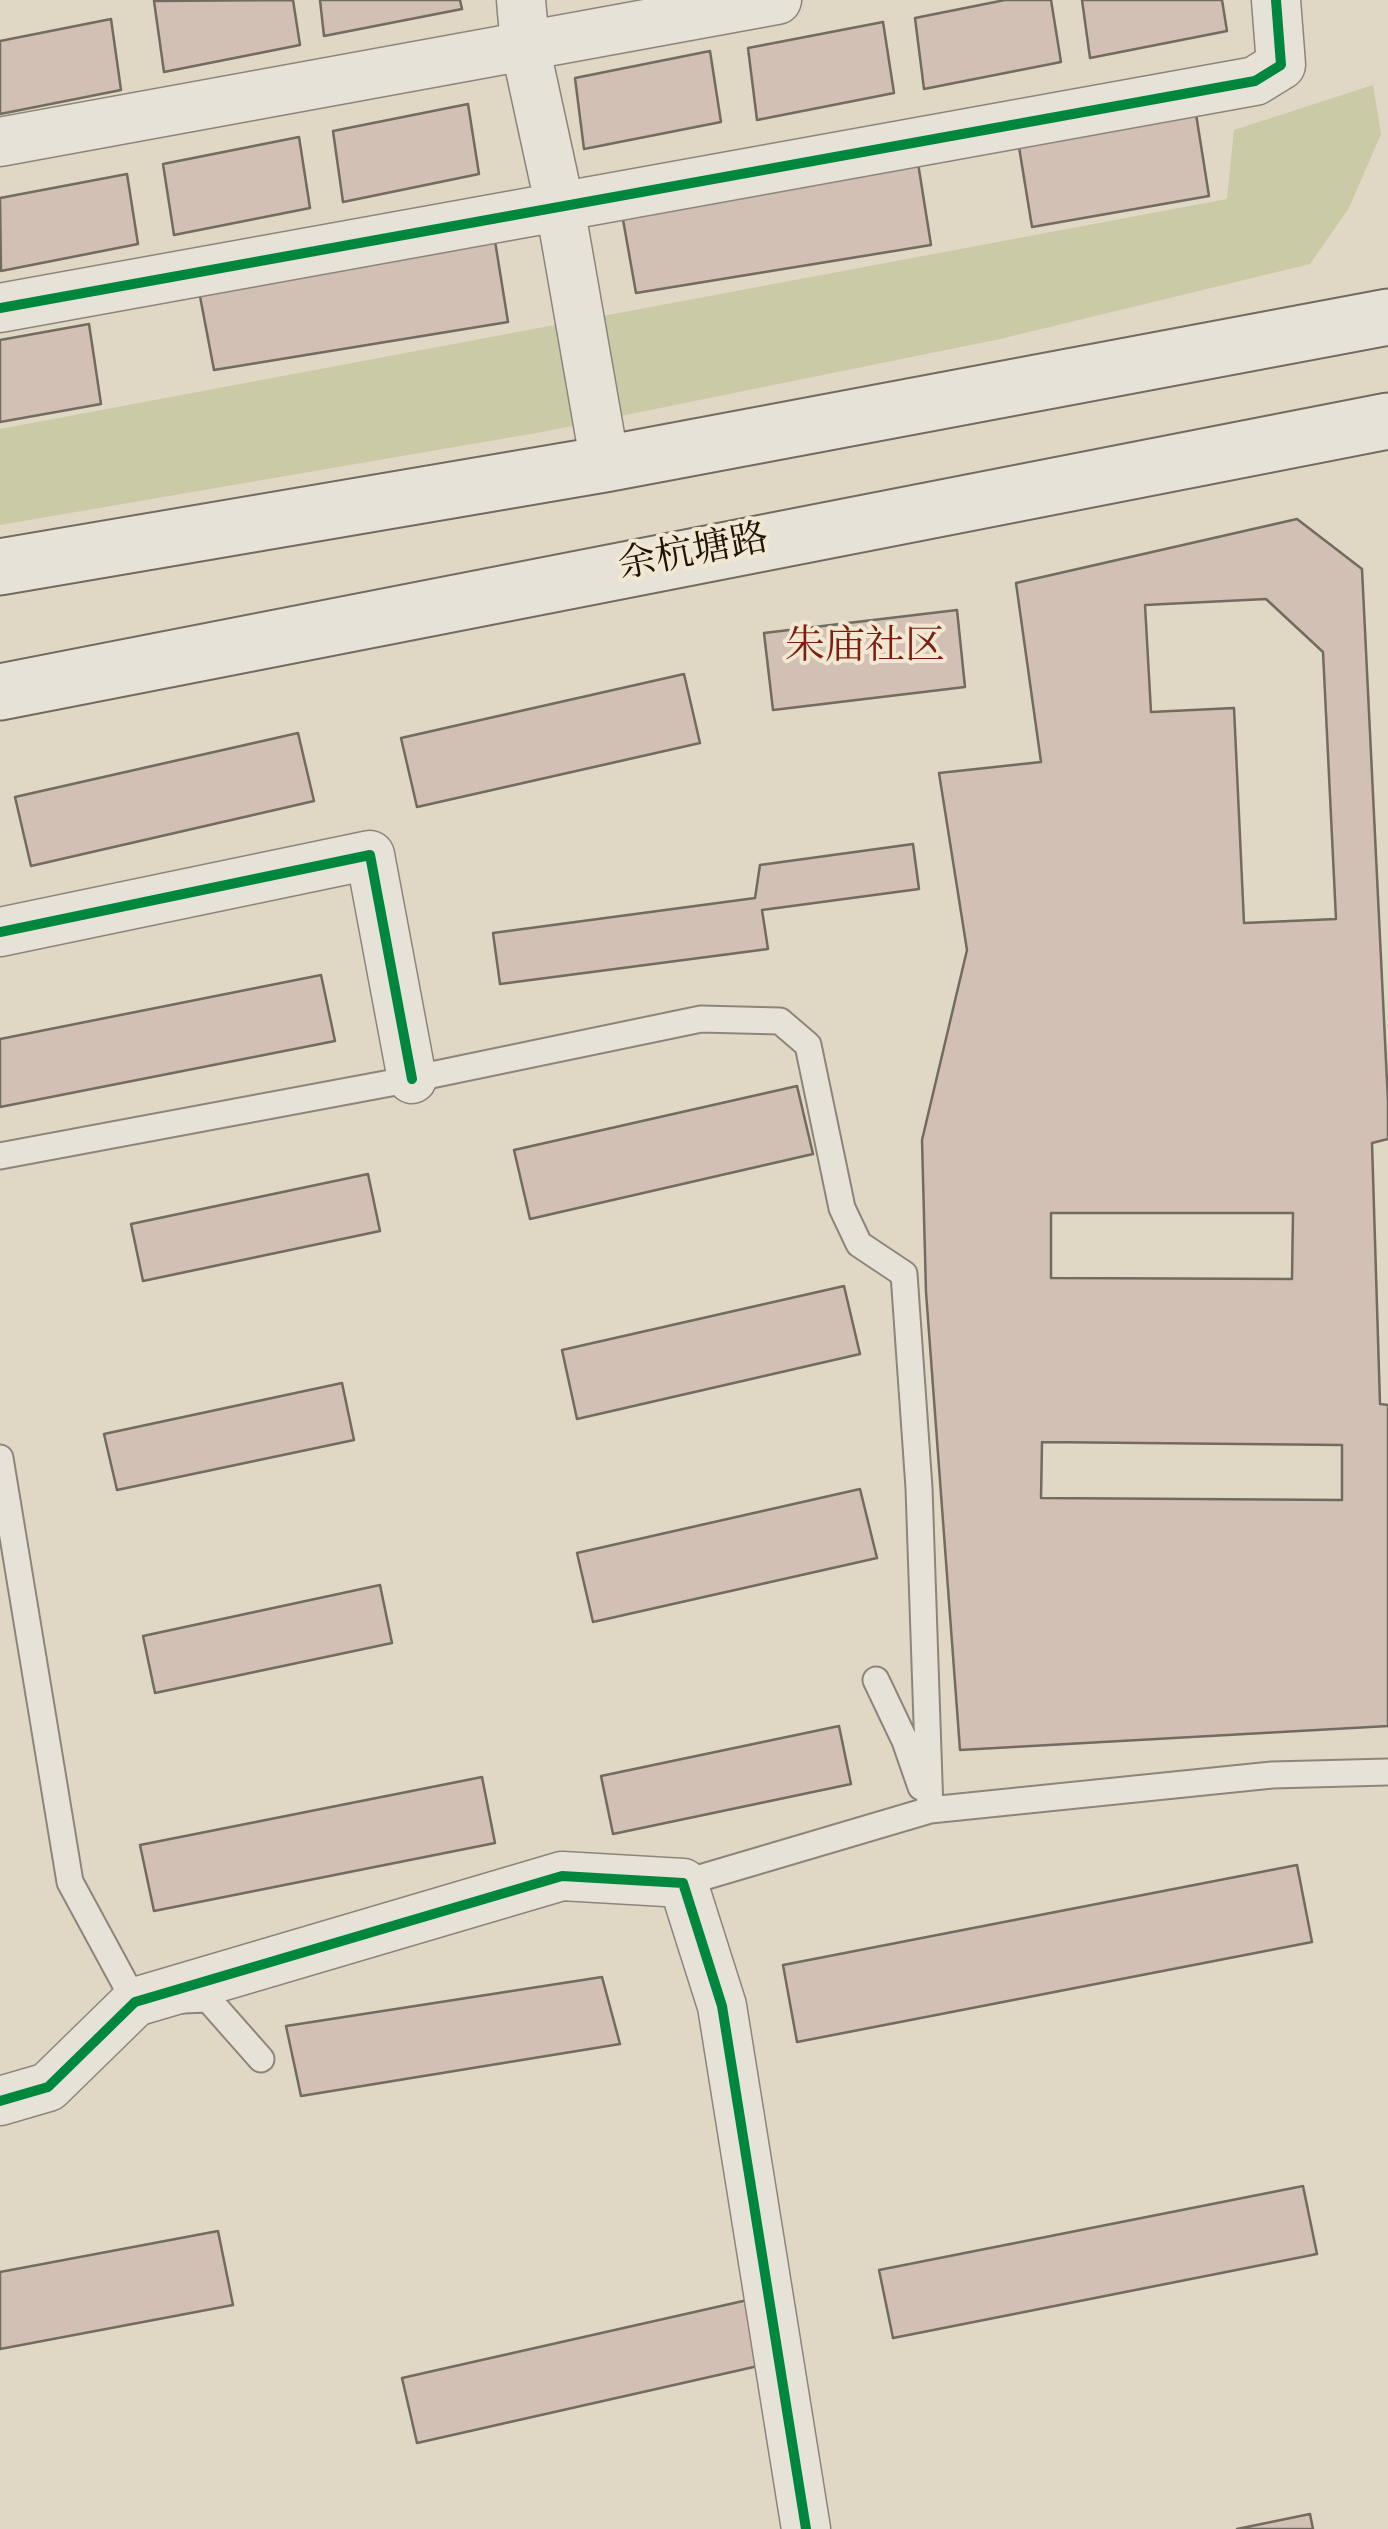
<!DOCTYPE html>
<meta charset="utf-8">
<style>
body{margin:0}
canvas{display:block;background:#e0d7c4}
</style>
<canvas width="1388" height="2529"></canvas>
<script>
const context = document.querySelector('canvas').getContext('2d');
context.lineJoin = 'round';
function fillPath(path, color) { context.fillStyle = color; context.fill(path, 'evenodd'); }
const toPath = rows => new Path2D(rows.map(r => 'M' + r).join(''));
function stroke(path, color, width, dash) { context.strokeStyle = color; context.lineWidth = width; context.lineCap = dash ? 'butt' : 'round'; context.setLineDash(dash || []); context.stroke(path); }
function label(font, color, halo, rows, align = 'center') {
  context.font = font + ' Vollkorn,"Noto Serif SC",serif'; context.lineWidth = 8; context.setLineDash([]); context.textBaseline = 'middle'; context.strokeStyle = halo; context.fillStyle = color; for (const [text, x, y, turn = 0] of rows) {
    context.save(); context.translate(x, y); context.rotate((+turn || 0) * Math.PI / 180); context.textAlign = isNaN(turn) ? turn : align; if (halo) context.strokeText(text, 0, 0); context.fillText(text, 0, 0); context.restore();
  }
}
const green = toPath([
 [1373,85,1381,134,1349,208,1310,264,1000,339,542,432,0,525,0,429,1227,199,1234,130]
]);
const building = toPath([
 [293,0,300,45,164,72,154,1,293,0],
 [320,0,460,0,462,9,324,36,320,0],
 [1005,0,1051,0,1061,62,924,89,915,18,1005,0],
 [1082,0,1222,0,1227,31,1090,58,1082,0],
 [111,19,121,90,0,114,0,41,111,19],
 [883,22,894,93,757,120,748,48,883,22],
 [710,51,721,122,584,149,575,78,710,51],
 [468,104,479,174,343,202,333,131,468,104],
 [1196,114,1209,196,1032,227,1019,147,1196,114],
 [299,137,310,208,174,235,163,164,299,137],
 [918,163,931,245,636,293,622,214,918,163],
 [127,174,138,244,1,271,0,198,127,174],
 [495,241,508,322,214,370,199,291,495,241],
 [89,324,101,404,0,422,0,340,89,324],
 [1297,519,1362,569,1388,1102,1388,1139,1372,1143,1380,1404,1388,1405,1388,1726,960,1750,926,1292,922,1140,967,950,939,773,1041,762,1016,583,1297,519],
 [1266,599,1323,652,1336,919,1244,923,1234,708,1151,712,1145,605,1266,599],
 [957,610,965,687,773,710,764,633,957,610],
 [684,674,700,743,417,807,401,738,684,674],
 [298,733,314,801,31,866,15,797,298,733],
 [913,844,919,889,762,910,768,949,500,984,493,933,755,898,760,865,913,844],
 [321,975,335,1041,0,1107,0,1039,321,975],
 [797,1086,813,1154,530,1219,514,1150,797,1086],
 [368,1174,380,1231,143,1281,131,1224,368,1174],
 [1051,1213,1293,1213,1292,1279,1051,1278,1051,1213],
 [844,1286,860,1354,577,1419,562,1350,844,1286],
 [342,1383,354,1440,117,1490,104,1434,342,1383],
 [1042,1442,1342,1445,1342,1500,1041,1498,1042,1442],
 [860,1489,877,1558,593,1622,577,1553,860,1489],
 [380,1585,392,1643,155,1693,143,1636,380,1585],
 [839,1726,851,1784,613,1834,601,1776,839,1726],
 [482,1777,495,1843,154,1911,140,1845,482,1777],
 [1297,1865,1312,1942,797,2042,783,1965,1297,1865],
 [602,1977,620,2044,301,2096,286,2026,602,1977],
 [1303,2186,1317,2254,893,2338,879,2270,1303,2186],
 [218,2231,233,2305,0,2349,0,2272,218,2231],
 [752,2299,767,2364,417,2443,402,2378,752,2299],
 [1310,2514,1313,2529,1237,2529,1310,2514]
]);
const service = toPath([
 [0,1156,412,1079,701,1019,780,1021,808,1045,842,1208,859,1244,904,1274,919,1488,930,1810],
 [0,1458,70,1882,135,2002,144,2002],
 [876,1680,905,1741,921,1787],
 [683,1883,930,1810,1272,1775,1388,1772],
 [183,2000,208,1999,261,2059]
]);
const minor = toPath([
 [521,0,525,46,560,207,605,464],
 [0,142,777,0],
 [0,308,1255,81,1281,65,1276,0],
 [0,932,370,855,412,1079],
 [0,2101,48,2087,135,2002,562,1876,683,1883,722,2006,806,2529]
]);
const secondary = toPath([
 [0,567,605,464,1388,317],
 [0,692,1388,421]
]);
const cycleway = toPath([
 [0,308,1255,81,1281,65,1276,0],
 [0,932,370,855,412,1079],
 [0,2101,48,2087,135,2002,562,1876,683,1883,722,2006,806,2529]
]);
const streetNames = [
 ["余杭塘路",694,556,-11]
];
const neighbourhoodNames = [
 ["朱庙社区",865,651]
];
fillPath(green, '#cacaa6');
fillPath(building, '#d3c0b5');
stroke(building, '#716b60', 2.5);
stroke(service, '#8c867a', 29);
stroke(minor, '#8c867a', 51);
stroke(secondary, '#716b60', 59);
stroke(service, '#e7e2d8', 25);
stroke(minor, '#e7e2d8', 48);
stroke(secondary, '#e7e2d8', 55);
stroke(cycleway, '#00873e', 10);
label('38px', '#1e1406', '#f2e8d2', streetNames);
label('40px', '#7a1f14', '#f2e8d2', neighbourhoodNames);
</script>
